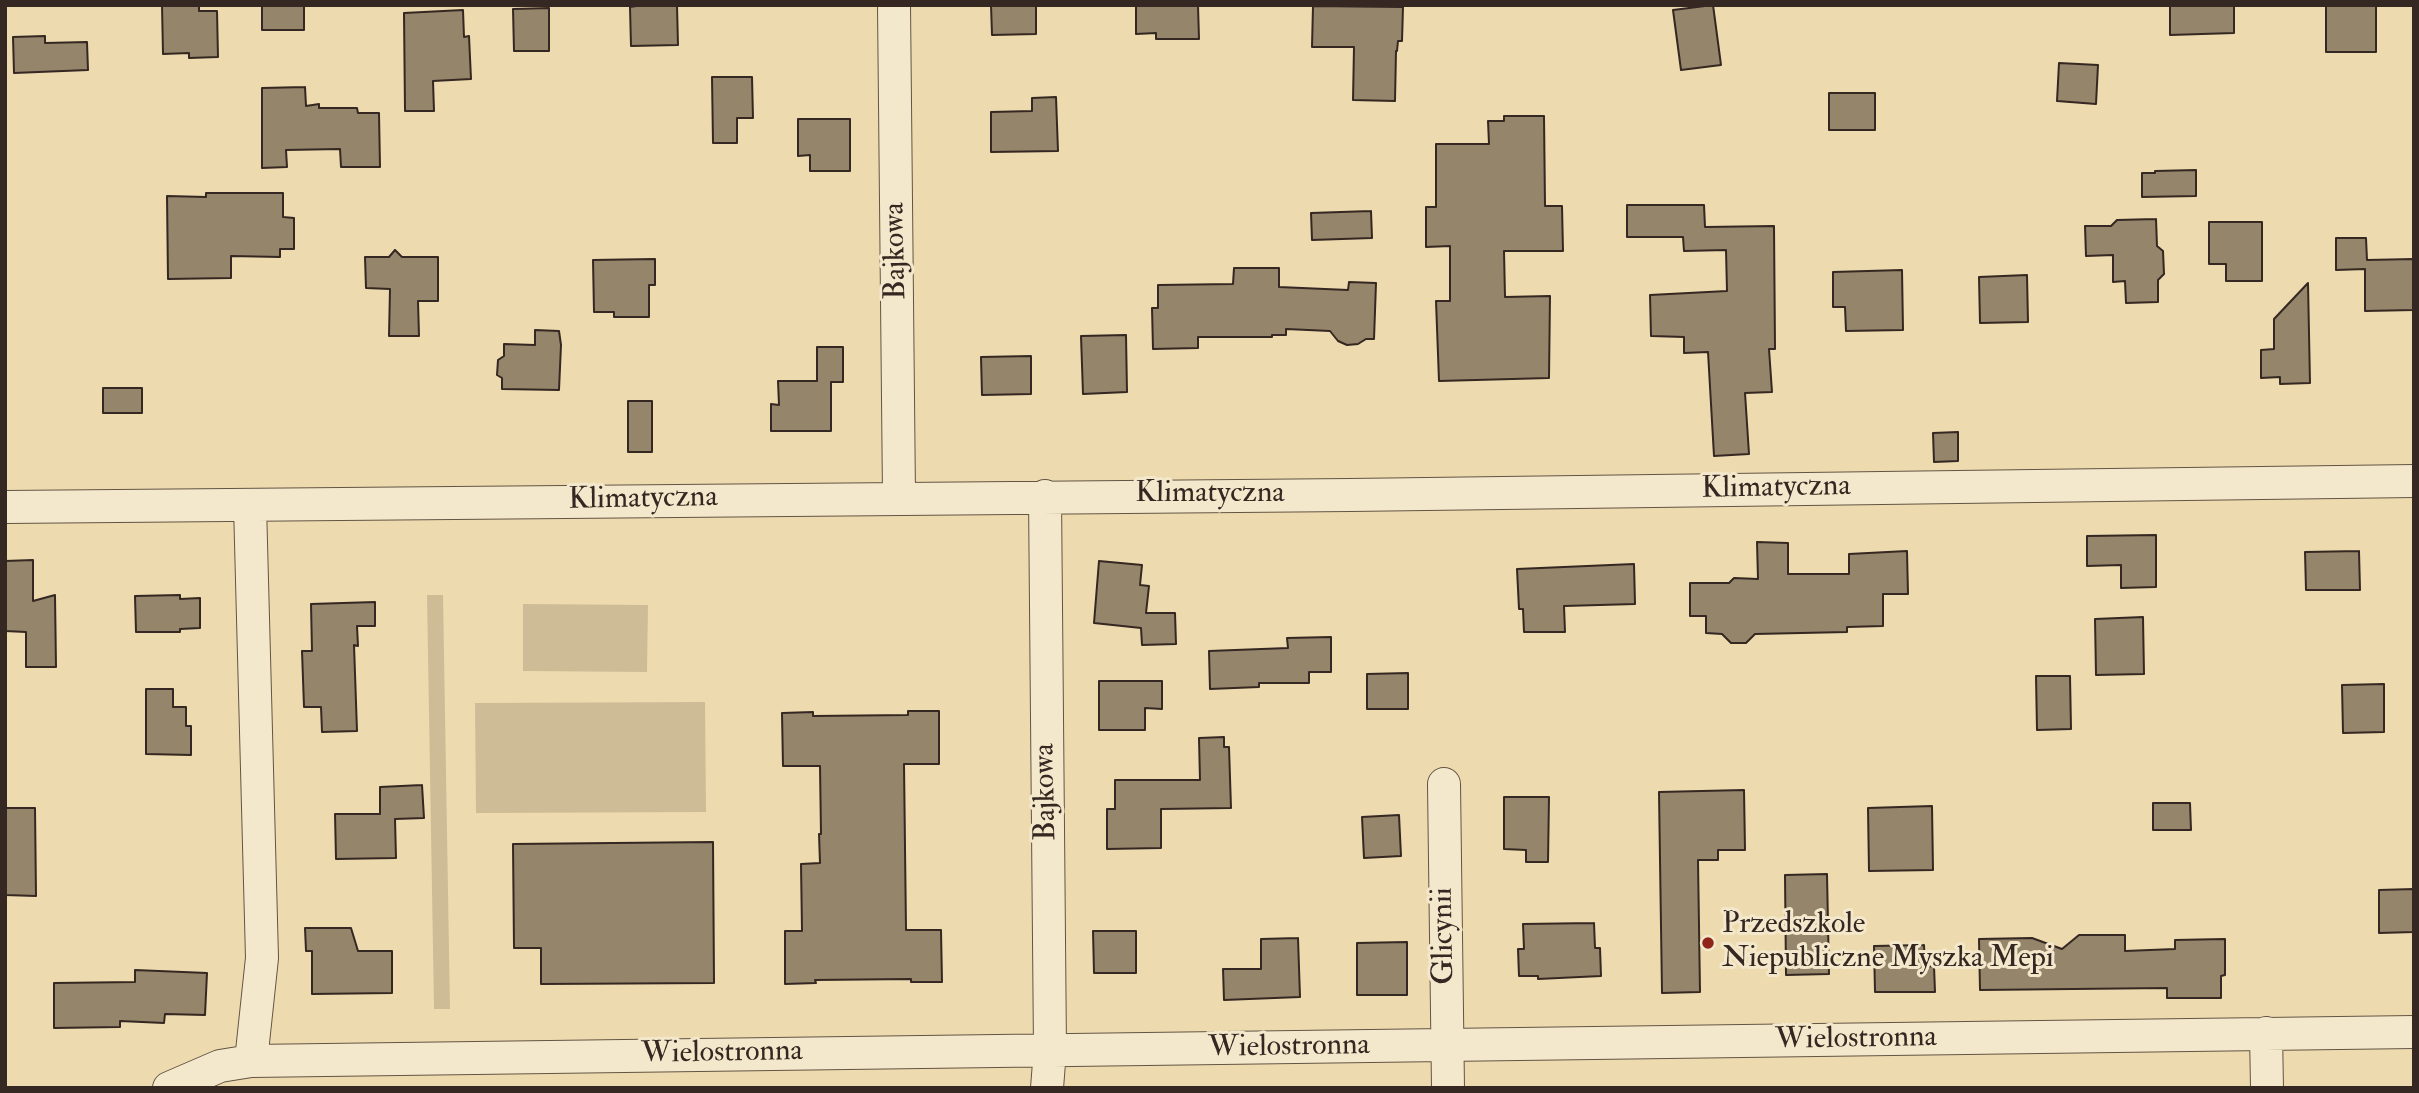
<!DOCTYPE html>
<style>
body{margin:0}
#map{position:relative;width:2419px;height:1093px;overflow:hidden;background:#eddbaf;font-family:"IM FELL Double Pica",serif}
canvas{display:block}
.frame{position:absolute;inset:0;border:7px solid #352721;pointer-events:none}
</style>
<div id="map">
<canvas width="2419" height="1093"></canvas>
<div class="frame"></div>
</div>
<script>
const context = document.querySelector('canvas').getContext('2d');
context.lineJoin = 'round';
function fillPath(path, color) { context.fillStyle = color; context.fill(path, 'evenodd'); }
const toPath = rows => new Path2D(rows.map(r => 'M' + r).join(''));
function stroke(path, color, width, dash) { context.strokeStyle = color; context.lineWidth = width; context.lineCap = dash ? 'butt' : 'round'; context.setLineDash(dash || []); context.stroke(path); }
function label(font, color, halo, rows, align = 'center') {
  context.font = font + ' "IM FELL Double Pica",serif'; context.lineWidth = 6; context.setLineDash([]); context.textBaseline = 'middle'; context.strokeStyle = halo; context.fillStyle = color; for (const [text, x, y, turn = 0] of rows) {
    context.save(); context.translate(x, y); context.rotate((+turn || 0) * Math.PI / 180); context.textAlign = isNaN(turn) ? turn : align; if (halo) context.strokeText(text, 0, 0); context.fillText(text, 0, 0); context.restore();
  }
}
const green = toPath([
 [427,595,443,595,450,1009,434,1009],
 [523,604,648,605,647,672,523,671],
 [705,702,706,812,476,813,475,703]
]);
const building = toPath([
 [162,5,199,5,199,11,217,11,218,57,189,58,189,53,163,54,162,5],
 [262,5,304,5,304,30,262,30,262,5],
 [643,5,677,5,678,45,631,46,630,7,643,5],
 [991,5,1036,5,1036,34,992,35,991,5],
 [1136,5,1198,5,1199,39,1156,39,1156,33,1136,34,1136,5],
 [1713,5,1721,65,1681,70,1673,10,1713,5],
 [2170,5,2234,5,2234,33,2170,35,2170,5],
 [2326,5,2376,5,2376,52,2326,52,2326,5],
 [1313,6,1403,7,1402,41,1398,41,1397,51,1396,51,1395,101,1353,100,1354,47,1312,47,1313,6],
 [549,8,549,51,514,51,513,9,549,8],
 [463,10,464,37,469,36,471,79,433,81,434,111,405,111,404,13,463,10],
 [45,36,45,43,87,42,88,70,14,73,13,37,45,36],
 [2059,63,2098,65,2096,104,2057,101,2059,63],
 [712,77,752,77,753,118,737,118,737,143,713,143,712,77],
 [305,87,306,106,319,104,319,108,357,108,358,113,379,113,380,167,341,167,340,149,286,150,287,167,262,168,262,88,305,87],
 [1829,93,1875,93,1875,130,1829,130,1829,93],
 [1056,97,1058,151,991,152,991,112,1032,111,1032,98,1056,97],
 [1504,116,1544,116,1545,206,1562,206,1563,251,1504,251,1505,297,1550,296,1549,378,1439,381,1436,301,1450,301,1450,246,1426,247,1426,207,1436,207,1436,144,1489,144,1488,121,1504,121,1504,116],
 [798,119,850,119,850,171,810,171,810,155,798,156,798,119],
 [2196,170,2196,196,2142,197,2142,173,2155,173,2155,171,2196,170],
 [206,193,283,193,283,217,294,218,294,249,280,249,280,257,231,256,231,278,168,279,167,196,206,197,206,193],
 [1627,205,1704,205,1705,227,1774,226,1775,349,1769,349,1772,392,1745,393,1749,454,1714,456,1708,352,1684,353,1684,337,1651,336,1650,295,1727,291,1726,250,1684,251,1683,237,1627,237,1627,205],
 [1371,211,1372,238,1312,240,1311,213,1371,211],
 [2156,219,2157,246,2163,251,2164,274,2158,280,2158,302,2126,303,2125,281,2113,282,2113,255,2086,256,2085,226,2111,226,2117,220,2156,219],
 [2209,222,2262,222,2262,281,2226,281,2226,264,2209,264,2209,222],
 [2336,238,2366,238,2367,260,2414,259,2414,310,2365,311,2365,269,2336,270,2336,238],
 [395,250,402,257,438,257,438,301,418,301,419,336,389,336,390,289,366,288,365,257,389,257,395,250],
 [655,259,655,285,649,285,649,317,614,317,614,312,594,312,593,260,655,259],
 [1234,268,1279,268,1279,287,1348,290,1349,282,1376,283,1374,339,1366,339,1358,344,1347,345,1338,341,1330,331,1286,329,1286,335,1272,335,1272,337,1198,337,1198,348,1153,349,1152,308,1158,308,1158,285,1233,284,1234,268],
 [1902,270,1903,330,1846,331,1845,307,1833,307,1833,272,1902,270],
 [2027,275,2028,322,1980,323,1979,277,2027,275],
 [2308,283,2310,383,2280,384,2280,377,2261,378,2261,350,2274,349,2274,319,2308,283],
 [535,330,559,331,561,345,559,390,502,389,502,378,497,375,498,360,504,356,504,344,535,345,535,330],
 [1126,335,1127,392,1083,394,1081,336,1126,335],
 [817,347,843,347,843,382,831,382,831,431,771,431,771,404,779,405,778,381,817,381,817,347],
 [1031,356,1031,394,982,395,981,357,1031,356],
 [103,388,142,388,142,413,103,413,103,388],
 [628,401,652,401,652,452,628,452,628,401],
 [1958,432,1958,461,1934,462,1933,433,1958,432],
 [2156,535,2156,587,2121,588,2121,565,2087,566,2087,536,2156,535],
 [1757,542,1788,543,1788,574,1849,574,1849,554,1907,551,1908,594,1883,594,1883,626,1847,627,1847,632,1755,634,1746,643,1731,643,1722,634,1706,633,1706,616,1690,616,1690,583,1729,583,1734,578,1758,579,1757,542],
 [2359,551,2360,590,2306,590,2305,552,2359,551],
 [33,560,33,601,55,595,56,667,26,667,26,632,5,631,5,561,33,560],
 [1099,561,1142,565,1140,585,1149,586,1146,613,1175,613,1176,644,1142,645,1141,628,1094,623,1099,561],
 [1634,564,1635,604,1564,606,1565,632,1524,632,1523,609,1519,609,1517,569,1634,564],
 [180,595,180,599,200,598,200,628,180,629,180,632,136,632,135,596,180,595],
 [375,602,375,626,357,626,358,646,354,645,357,731,322,732,321,707,304,707,302,651,312,651,311,604,375,602],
 [2143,617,2144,674,2096,675,2095,619,2143,617],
 [1331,637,1331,672,1309,672,1309,683,1259,683,1259,687,1210,689,1209,651,1288,648,1287,638,1331,637],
 [1408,673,1408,709,1367,709,1367,674,1408,673],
 [2036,676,2070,676,2071,729,2037,730,2036,676],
 [1099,681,1162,681,1162,709,1145,708,1145,730,1099,730,1099,681],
 [2384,684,2384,732,2343,733,2342,685,2384,684],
 [146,689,173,689,173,707,186,707,186,726,191,726,191,755,146,754,146,689],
 [908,711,939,711,939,764,904,764,906,930,941,930,942,982,911,982,911,979,815,980,816,983,785,984,785,931,802,931,801,864,820,863,819,834,821,834,820,766,783,766,782,713,813,712,813,716,908,715,908,711],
 [1224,737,1224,747,1229,747,1231,808,1161,809,1161,848,1107,849,1107,809,1115,809,1115,780,1200,780,1199,738,1224,737],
 [422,785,424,818,395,819,396,858,336,859,335,814,380,814,380,787,422,785],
 [1744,790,1745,850,1718,850,1718,860,1698,860,1700,992,1662,993,1659,792,1744,790],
 [1504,797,1549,797,1548,862,1526,862,1526,850,1504,849,1504,797],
 [2153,803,2190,803,2191,830,2153,830,2153,803],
 [1932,806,1933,870,1869,871,1868,808,1932,806],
 [5,808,35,808,36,896,5,895,5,808],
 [1399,815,1401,856,1364,858,1362,817,1399,815],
 [713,842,714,983,541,984,541,948,514,948,513,844,713,842],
 [1827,874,1829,974,1786,975,1785,875,1827,874],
 [2414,889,2414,932,2379,933,2379,890,2414,889],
 [1594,923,1595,948,1600,948,1601,976,1538,979,1538,976,1519,976,1518,949,1524,949,1523,924,1594,923],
 [305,928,351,928,358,951,392,951,392,993,312,994,312,951,306,951,305,928],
 [1093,931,1136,931,1136,973,1094,973,1093,931],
 [2079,935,2125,935,2125,951,2175,949,2175,940,2225,939,2225,975,2221,976,2221,998,2167,998,2167,988,1980,990,1979,939,2032,938,2062,949,2079,935],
 [1298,938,1300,997,1224,1000,1223,969,1261,969,1261,939,1298,938],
 [1407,942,1407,995,1357,995,1357,943,1407,942],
 [1924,945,1925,967,1934,966,1935,992,1875,992,1874,946,1924,945],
 [135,970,207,973,205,1015,165,1014,164,1023,120,1021,120,1027,54,1028,54,983,135,982,135,970]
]);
const minor = toPath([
 [894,5,899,497],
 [1045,496,1050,1050,1047,1088],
 [250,505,262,958,251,1061],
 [5,507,1350,495,2414,481],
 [1444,784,1448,1088],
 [2266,1033,2267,1088],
 [169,1088,220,1066,251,1061,2414,1032]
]);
const markers = [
 [1708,943,7,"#8f2418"]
];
const streetNames = [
 ["Bajkowa",897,251,-91],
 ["Klimatyczna",1776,489,-1],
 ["Klimatyczna",1210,495],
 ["Klimatyczna",643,500,-1],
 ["Bajkowa",1047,792,-91],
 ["Glicynii",1445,936,-91],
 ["Wielostronna",1856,1040,-1],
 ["Wielostronna",1289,1048,-1],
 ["Wielostronna",722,1054,-1]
];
const poiNames = [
 ["Przedszkole",1722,926],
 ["Niepubliczne Myszka Mepi",1722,960]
];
fillPath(green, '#cebc97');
fillPath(building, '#95856b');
stroke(building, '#352721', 2);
stroke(minor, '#635444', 34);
stroke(minor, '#f3e8cb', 32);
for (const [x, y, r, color] of markers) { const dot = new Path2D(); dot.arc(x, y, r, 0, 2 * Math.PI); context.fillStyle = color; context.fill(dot); stroke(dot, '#f3e8cb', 2.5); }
label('30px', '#352721', '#f3e8cb', streetNames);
label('30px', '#352721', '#f3e8cb', poiNames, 'left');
</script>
